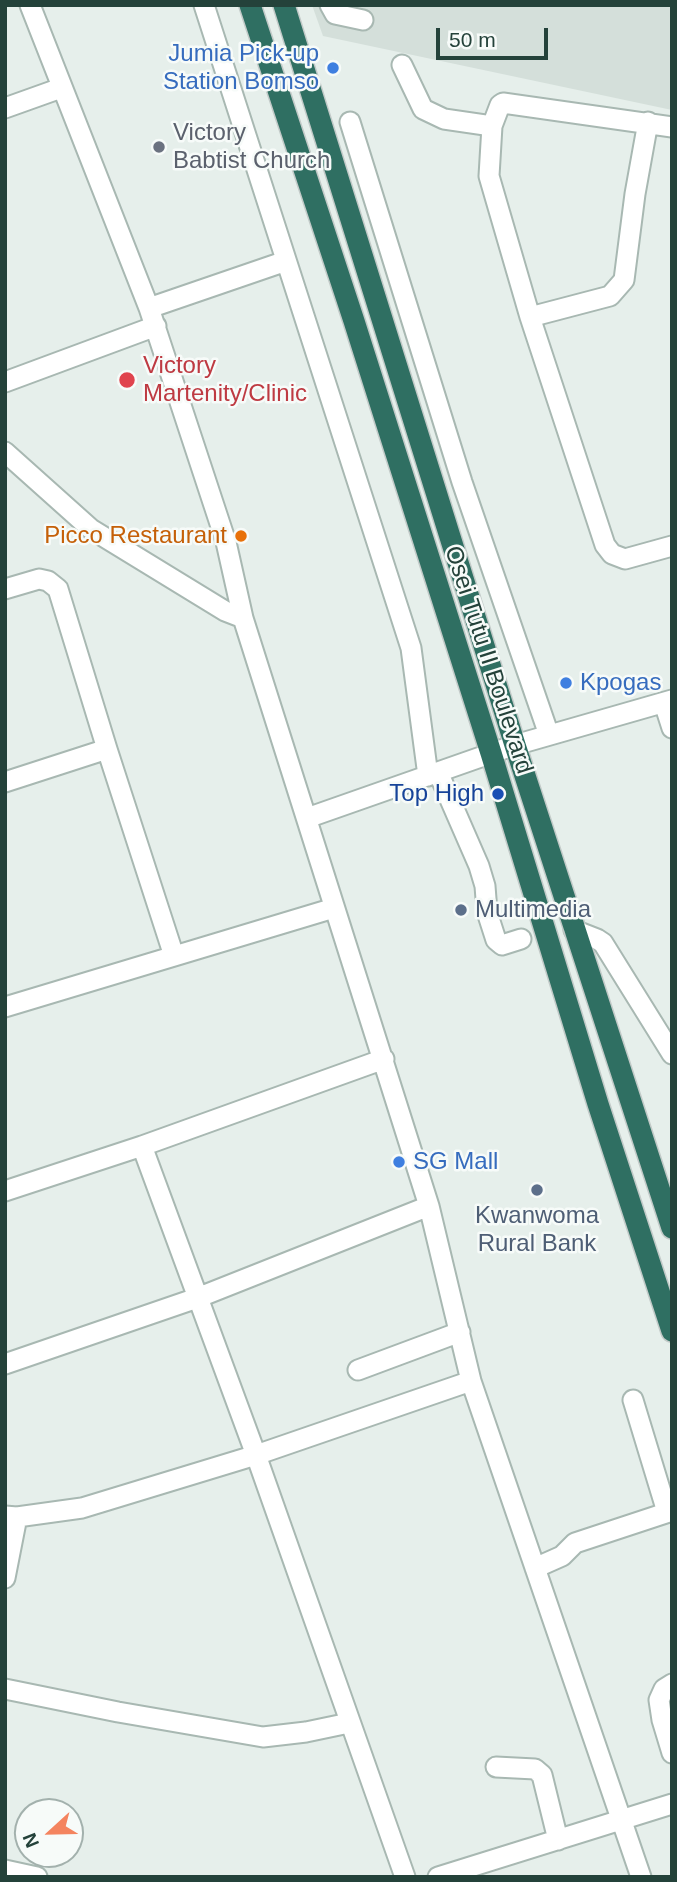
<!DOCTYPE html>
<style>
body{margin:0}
#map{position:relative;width:677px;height:1882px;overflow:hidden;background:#e6efeb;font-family:Helvetica,sans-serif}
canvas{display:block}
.frame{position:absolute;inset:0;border:7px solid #24423a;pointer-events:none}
.north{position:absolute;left:14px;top:1798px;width:70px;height:70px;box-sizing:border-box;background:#f7fbf9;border:2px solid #a3b1ad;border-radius:50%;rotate:248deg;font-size:19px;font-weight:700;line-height:28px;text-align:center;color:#24423a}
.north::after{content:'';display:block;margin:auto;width:24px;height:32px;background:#f4845f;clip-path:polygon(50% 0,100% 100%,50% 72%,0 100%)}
.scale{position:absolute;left:436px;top:28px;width:112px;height:32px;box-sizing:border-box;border:4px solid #24423a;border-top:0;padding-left:9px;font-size:21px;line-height:24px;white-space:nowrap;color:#24423a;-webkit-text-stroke:5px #f7fbf9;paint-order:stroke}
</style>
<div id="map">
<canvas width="677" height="1882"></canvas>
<div class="frame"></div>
<div class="north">N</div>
<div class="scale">50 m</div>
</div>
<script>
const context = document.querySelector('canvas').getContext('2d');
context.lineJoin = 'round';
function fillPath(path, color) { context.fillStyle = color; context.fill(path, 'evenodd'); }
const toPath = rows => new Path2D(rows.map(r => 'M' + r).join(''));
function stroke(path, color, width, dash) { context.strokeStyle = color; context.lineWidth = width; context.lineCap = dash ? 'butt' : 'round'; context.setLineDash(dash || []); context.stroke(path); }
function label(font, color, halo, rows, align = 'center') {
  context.font = font + ' Helvetica,sans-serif'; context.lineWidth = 5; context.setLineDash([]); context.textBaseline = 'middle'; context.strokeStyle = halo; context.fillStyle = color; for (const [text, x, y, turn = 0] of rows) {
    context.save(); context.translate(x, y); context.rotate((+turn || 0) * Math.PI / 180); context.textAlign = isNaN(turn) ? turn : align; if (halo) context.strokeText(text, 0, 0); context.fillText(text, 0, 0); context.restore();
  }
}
const built = toPath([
 [312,5,672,5,672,110,323,36]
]);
const minor = toPath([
 [30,5,149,308,226,542,243,618,429,1206,471,1381,641,1877],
 [204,5,411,648,428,776],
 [330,5,335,14,363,20],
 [402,65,423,109,444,119,492,126],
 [5,108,61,88],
 [350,122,462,482,549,735],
 [672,127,503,103,500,105,492,126,489,176,530,317,605,545,612,554,625,559,672,546],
 [149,308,286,261],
 [530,317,610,296,624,280,635,194,648,122],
 [5,382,156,326],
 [5,452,91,529,225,611,243,618],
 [5,589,39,579,48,581,58,589,107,749,174,956],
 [664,703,672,728],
 [438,772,479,866,485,886,487,912,496,940,502,945,521,939],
 [5,782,107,749],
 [307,818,515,745,672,700],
 [574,930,597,939,603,943,672,1054],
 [5,1007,334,908],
 [142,1146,256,1455,405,1877],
 [5,1191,142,1146,384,1059],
 [5,1364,197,1298,429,1206],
 [358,1370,460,1332],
 [633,1400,667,1512],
 [5,1516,17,1517,82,1508,256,1455,471,1381],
 [535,1568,562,1556,575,1543,672,1511],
 [5,1578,17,1517],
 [672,1684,664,1689,659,1700,662,1720,672,1753],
 [5,1689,118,1712,263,1737,306,1732,349,1723],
 [496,1767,535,1769,542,1775,558,1840],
 [5,1870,37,1877],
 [438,1877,672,1804]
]);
const highway = toPath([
 [250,5,354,321,491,753,598,1104,672,1331],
 [284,5,515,745,672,1228]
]);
const markers = [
 [333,68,7,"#3f7fe0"],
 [159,147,7,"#6b7280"],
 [127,380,9,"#e0444e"],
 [241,536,7,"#e8710a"],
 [566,683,7,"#3f7fe0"],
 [498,794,7,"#1a4fb4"],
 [461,910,7,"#5c6f8a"],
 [399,1162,7,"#3f7fe0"],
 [537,1190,7,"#5c6f8a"]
];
const shopNames = [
 ["Jumia Pick-up",319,54,"right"],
 ["Station Bomso",319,82,"right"],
 ["Kpogas",580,683],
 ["SG Mall",413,1162]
];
const worshipNames = [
 ["Victory",173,133],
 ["Babtist Church",173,161]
];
const healthNames = [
 ["Victory",143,366],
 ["Martenity/Clinic",143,394]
];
const foodNames = [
 ["Picco Restaurant",227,536]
];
const streetNames = [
 ["Osei Tutu II Boulevard",488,660,72]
];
const transitNames = [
 ["Top High",484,794]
];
const serviceNames = [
 ["Multimedia",475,910],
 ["Kwanwoma",537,1216,"center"],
 ["Rural Bank",537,1244,"center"]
];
fillPath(built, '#d4dfda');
stroke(minor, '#a8b8b2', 23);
stroke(highway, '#c2cac8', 24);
stroke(minor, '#fff', 19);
stroke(highway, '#2f6f62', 21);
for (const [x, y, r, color] of markers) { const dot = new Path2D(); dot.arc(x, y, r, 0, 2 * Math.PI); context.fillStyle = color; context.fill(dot); stroke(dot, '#f7fbf9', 2.5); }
label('24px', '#366cbe', '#f7fbf9', shopNames, 'left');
label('24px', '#5b616d', '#f7fbf9', worshipNames, 'left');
label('24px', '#be3a42', '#f7fbf9', healthNames, 'left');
label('24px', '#c56008', '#f7fbf9', foodNames, 'right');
label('24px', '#24423a', '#f7fbf9', streetNames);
label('24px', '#164399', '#f7fbf9', transitNames, 'right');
label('24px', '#4e5e75', '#f7fbf9', serviceNames, 'left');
</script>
